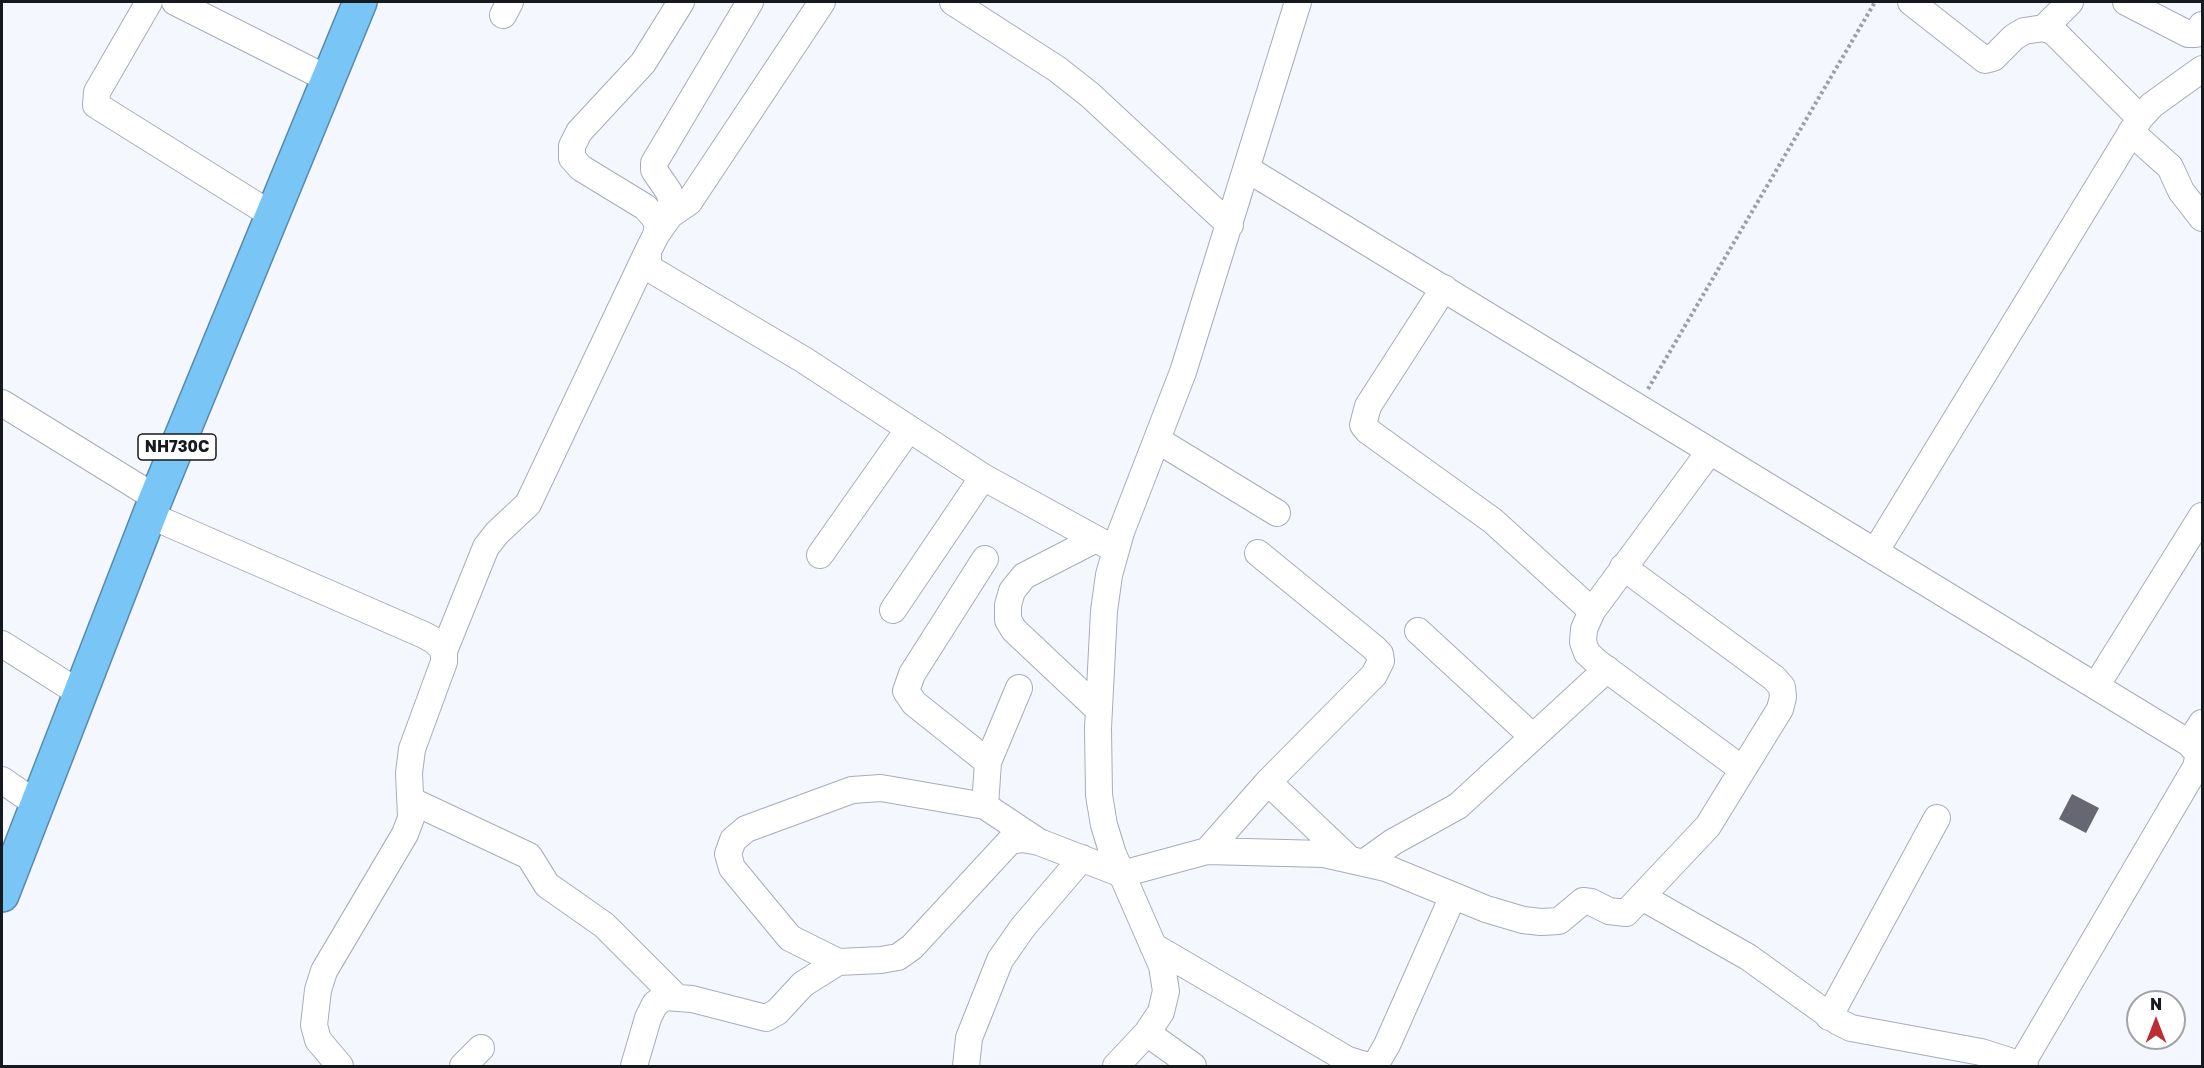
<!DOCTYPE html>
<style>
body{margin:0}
#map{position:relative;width:2204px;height:1068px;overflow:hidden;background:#f4f7fd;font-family:"Golos Text",sans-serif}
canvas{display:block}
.frame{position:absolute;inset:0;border:3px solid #16191e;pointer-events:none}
.north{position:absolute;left:2126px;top:990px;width:60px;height:60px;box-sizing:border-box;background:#fff;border:2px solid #a2a3a5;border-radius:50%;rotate:0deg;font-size:16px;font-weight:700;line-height:24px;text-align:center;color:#16191e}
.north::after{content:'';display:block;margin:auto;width:21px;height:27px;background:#bd2d35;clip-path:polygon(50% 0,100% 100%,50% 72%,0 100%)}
</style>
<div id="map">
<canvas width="2204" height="1068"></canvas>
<div class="frame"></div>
<div class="north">N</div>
</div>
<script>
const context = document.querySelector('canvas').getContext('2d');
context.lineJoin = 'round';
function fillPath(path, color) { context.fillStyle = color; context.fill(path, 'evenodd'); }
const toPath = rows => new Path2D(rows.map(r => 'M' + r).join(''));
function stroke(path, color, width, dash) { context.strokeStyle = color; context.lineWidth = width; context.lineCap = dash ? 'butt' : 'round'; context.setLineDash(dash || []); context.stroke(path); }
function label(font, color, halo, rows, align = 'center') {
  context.font = font + ' "Golos Text",sans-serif'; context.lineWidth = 4.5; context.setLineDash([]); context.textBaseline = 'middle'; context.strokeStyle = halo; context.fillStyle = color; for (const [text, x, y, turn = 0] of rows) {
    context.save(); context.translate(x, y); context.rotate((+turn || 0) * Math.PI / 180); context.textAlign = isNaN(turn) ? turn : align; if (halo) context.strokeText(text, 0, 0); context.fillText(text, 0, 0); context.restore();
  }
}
const building = toPath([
 [2072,794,2099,808,2086,833,2059,819]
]);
const path = toPath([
 [1648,389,1875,2]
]);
const minor = toPath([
 [149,2,97,92,96,105,272,215],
 [175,2,328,79],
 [681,2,643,63,579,132,572,146,572,158,581,168,645,207,654,217,658,225,656,235,648,251,648,263,652,270,804,360,983,477,1116,550],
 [953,2,1057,69,1090,95,1230,225],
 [1911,2,1985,60,1993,58,2014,37,2024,31,2044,28,2054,32,2140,118],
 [2126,2,2188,34,2196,34,2202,25],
 [503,15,510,2],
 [2044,28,2070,2],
 [2131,132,2170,167,2181,191,2202,218],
 [1247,169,2189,743,2199,754,2196,767,2021,1065],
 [670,215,689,202,822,2],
 [656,235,670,215,673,206,669,192,654,170,654,163,750,2],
 [1444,288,1368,406,1363,425,1368,431,1493,521,1592,611],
 [2,403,156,498],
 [1159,441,1277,513],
 [1710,451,1592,611,1584,629,1583,642,1587,653,1598,663,1742,769],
 [149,515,424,635,435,641,444,651,444,662,412,749,409,773,411,818,405,834,324,971,318,990,314,1025,318,1040,340,1066],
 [1096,539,1024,576,1012,591,1008,605,1008,620,1014,630,1099,710],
 [1875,552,2140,118,2152,105,2202,69],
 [820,555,908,430],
 [985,559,912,674,906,691,914,703,988,762],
 [893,610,983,477],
 [1418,631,1533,737],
 [2,644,81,694],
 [444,651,486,547,497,533,528,504,648,251],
 [2096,686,2202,516],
 [2189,743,2202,723],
 [2,780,38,805],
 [1268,782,1347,857],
 [412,801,529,856,547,885,604,925,676,997],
 [985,806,988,762,1019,688],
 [1207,851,1268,782,1374,675,1381,661,1380,654,1373,647,1258,553],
 [1365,862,1393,842,1458,806,1607,669],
 [1642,897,1748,957,1837,1021,1851,1028,1981,1052,2025,1066],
 [1153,946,1348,1060,1368,1066],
 [838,962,790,938,732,868,728,854,733,840,746,829,852,790,881,788,985,806,1039,842],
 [1829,1017,1937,818],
 [1147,1033,1193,1066],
 [463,1066,481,1048],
 [634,1066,648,1018,655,1004,665,997,692,999,766,1018,777,1012,803,984,838,962,881,960,898,957,912,947,1010,841,1023,839,1039,842,1122,874,1207,851,1324,854,1386,868,1486,909,1523,920,1541,922,1559,921,1583,901,1591,902,1609,911,1626,913,1708,826,1780,709,1783,697,1782,687,1774,678,1623,567],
 [966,1066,969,1038,1000,960,1023,927,1082,858],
 [1116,1066,1147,1033,1161,1012,1166,991,1162,966,1113,854,1104,825,1099,795,1098,728,1104,611,1109,575,1121,532,1183,372,1298,2],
 [1370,1066,1377,1062,1387,1045,1453,896]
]);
const highway = toPath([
 [2,895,156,498,360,2]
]);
const shields = [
 [177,447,78]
];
const shieldNames = [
 ["NH730C",177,447]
];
fillPath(building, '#676774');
stroke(minor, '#a6adba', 28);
stroke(highway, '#5689aa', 36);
stroke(path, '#9c9fa5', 4, [3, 3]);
stroke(minor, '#fff', 26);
stroke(highway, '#79c6f6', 33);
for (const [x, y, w] of shields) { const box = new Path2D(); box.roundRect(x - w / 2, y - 13, w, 26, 4.5); context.fillStyle = '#fff'; context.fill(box); stroke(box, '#16191e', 1.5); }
label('bold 16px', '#16191e', null, shieldNames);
</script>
